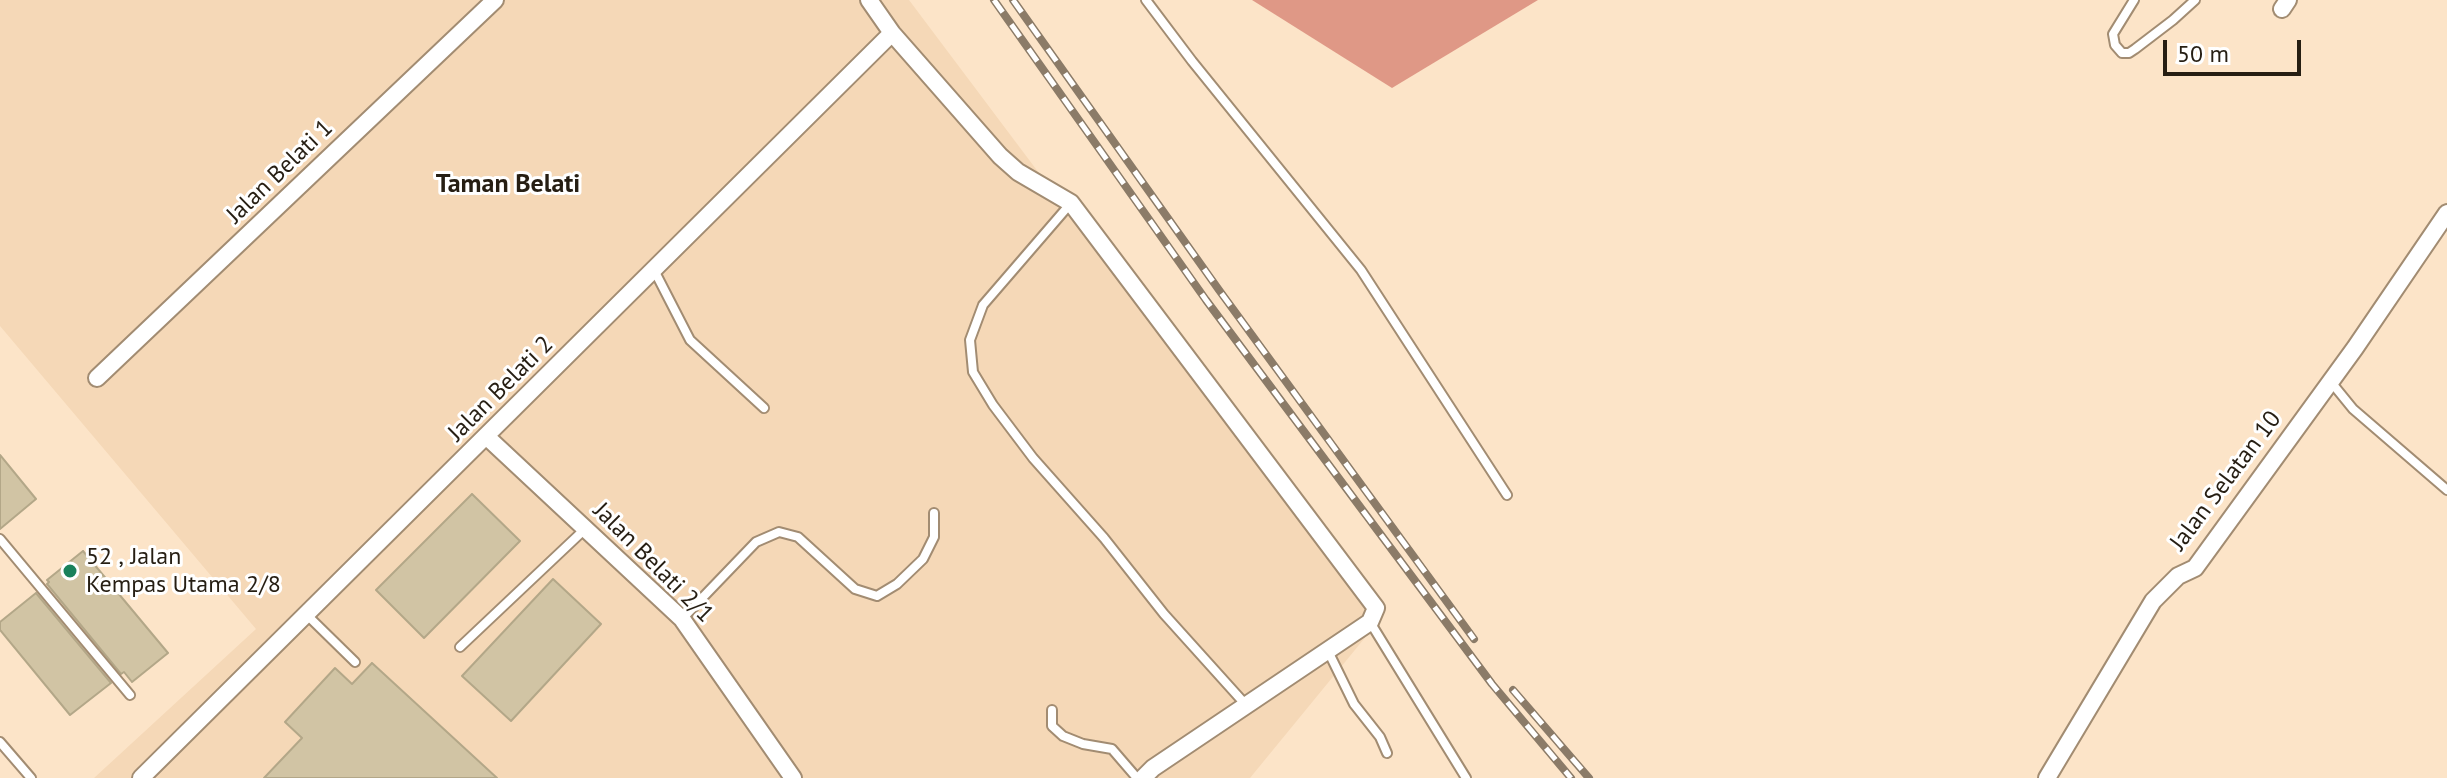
<!DOCTYPE html>
<style>
body{margin:0}
#map{position:relative;width:2447px;height:778px;overflow:hidden;background:#fce4c8;font-family:"PT Sans",sans-serif}
canvas{display:block}
.scale{position:absolute;left:2163px;top:40px;width:138px;height:36px;box-sizing:border-box;border:4px solid #261e13;border-top:0;padding-left:10px;font-size:24px;line-height:28px;white-space:nowrap;color:#261e13;-webkit-text-stroke:6px #fff;paint-order:stroke}
</style>
<div id="map">
<canvas width="2447" height="778"></canvas>
<div class="scale">50 m</div>
</div>
<script>
const context = document.querySelector('canvas').getContext('2d');
context.lineJoin = 'round';
function fillPath(path, color) { context.fillStyle = color; context.fill(path, 'evenodd'); }
const toPath = rows => new Path2D(rows.map(r => 'M' + r).join(''));
function stroke(path, color, width, dash) { context.strokeStyle = color; context.lineWidth = width; context.lineCap = dash ? 'butt' : 'round'; context.setLineDash(dash || []); context.stroke(path); }
function label(font, color, halo, rows, align = 'center') {
  context.font = font + ' "PT Sans",sans-serif'; context.lineWidth = 6; context.setLineDash([]); context.textBaseline = 'middle'; context.strokeStyle = halo; context.fillStyle = color; for (const [text, x, y, turn = 0] of rows) {
    context.save(); context.translate(x, y); context.rotate((+turn || 0) * Math.PI / 180); context.textAlign = isNaN(turn) ? turn : align; if (halo) context.strokeText(text, 0, 0); context.fillText(text, 0, 0); context.restore();
  }
}
const built = toPath([
 [0,0,909,0,1377,623,1250,778,94,778,256,629,0,326]
]);
const forest = toPath([
 [1252,0,1538,0,1392,88]
]);
const building = toPath([
 [0,455,36,499,0,529,0,455],
 [472,494,520,541,424,638,376,590,472,494],
 [83,551,168,653,132,682,124,672,121,674,47,584,49,582,47,580,83,551],
 [553,579,601,624,511,721,462,676,553,579],
 [36,593,111,683,70,715,0,630,0,622,36,593],
 [372,663,497,778,264,778,302,738,285,722,335,668,352,684,372,663]
]);
const service = toPath([
 [1146,0,1192,61,1361,270,1507,495],
 [2134,0,2113,34,2115,45,2122,53,2129,53,2135,49,2173,20,2195,0],
 [1071,203,983,305,970,340,973,372,993,405,1033,458,1104,538,1164,614,1246,705],
 [654,270,690,340,764,408],
 [2331,382,2353,409,2447,490],
 [0,539,130,695],
 [307,615,355,662],
 [682,619,756,542,779,532,798,537,855,589,877,596,897,584,923,559,934,537,934,513],
 [1370,622,1466,778],
 [460,647,585,529],
 [1328,651,1354,704,1380,737,1387,753],
 [1052,710,1052,726,1063,736,1083,744,1112,749,1137,778],
 [0,742,31,778]
]);
const minor = toPath([
 [869,0,892,33,1000,156,1018,172,1071,203,1376,608,1370,622,1153,768,1143,778],
 [2282,9,2288,0],
 [97,378,495,0],
 [487,437,682,619,793,778],
 [141,778,892,33],
 [2047,778,2153,601,2178,576,2195,568,2355,348,2447,213]
]);
const rail = toPath([
 [994,0,1206,300,1492,684,1571,778],
 [1013,0,1219,290,1474,639],
 [1513,690,1589,778]
]);
const markers = [
 [70,571,8,"#19815b"]
];
const streetNames = [
 ["Jalan Belati 1",280,172,-44],
 ["Jalan Belati 2",501,389,-45],
 ["Jalan Selatan 10",2226,481,-53],
 ["Jalan Belati 2/1",653,563,45]
];
const poiNames = [
 ["52 , Jalan",86,557],
 ["Kempas Utama 2/8",86,585]
];
const neighbourhoodNames = [
 ["Taman Belati",508,185]
];
fillPath(built, '#f5d8b7');
fillPath(forest, '#df9886');
fillPath(building, '#d1c4a4');
stroke(building, '#b3a788', 2);
stroke(service, '#a28c72', 12);
stroke(minor, '#a28c72', 20);
stroke(service, '#fff', 8);
stroke(minor, '#fff', 16);
stroke(rail, '#8b7b68', 8);
stroke(rail, '#fff', 5, [15]);
for (const [x, y, r, color] of markers) { const dot = new Path2D(); dot.arc(x, y, r, 0, 2 * Math.PI); context.fillStyle = color; context.fill(dot); stroke(dot, '#fff', 3); }
label('24px', '#261e13', '#fff', streetNames);
label('24px', '#261e13', '#fff', poiNames, 'left');
label('bold 26px', '#261e13', '#fff', neighbourhoodNames);
</script>
